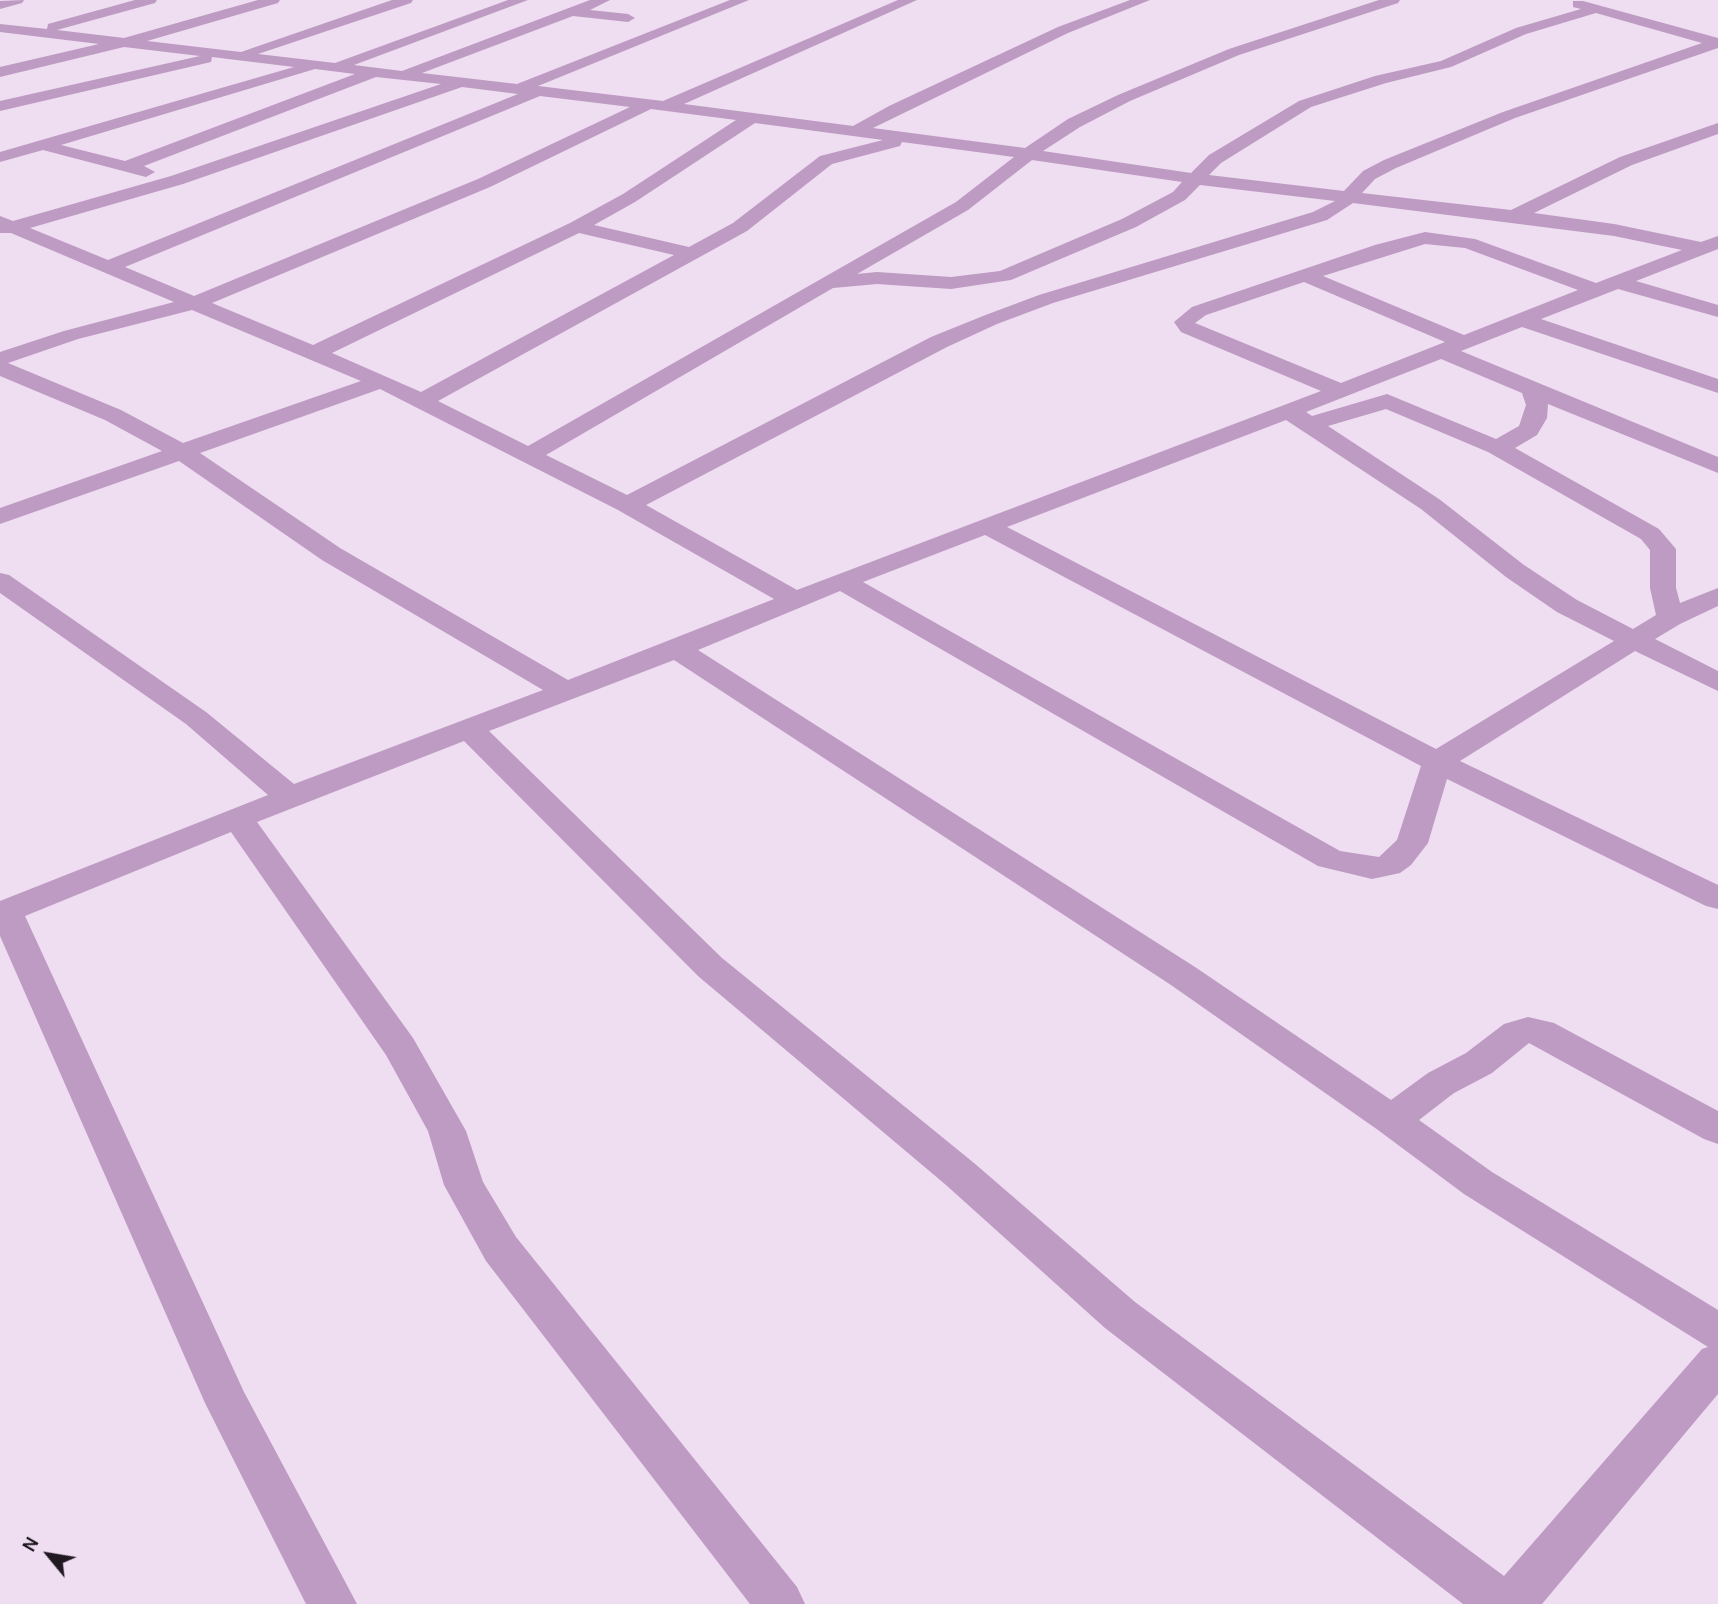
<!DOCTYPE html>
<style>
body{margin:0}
#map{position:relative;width:1718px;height:1604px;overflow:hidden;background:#efddf1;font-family:Karla,sans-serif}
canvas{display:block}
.north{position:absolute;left:14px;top:1520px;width:70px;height:70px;-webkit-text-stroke:5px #efddf1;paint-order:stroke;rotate:300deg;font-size:19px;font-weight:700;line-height:28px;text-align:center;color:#201921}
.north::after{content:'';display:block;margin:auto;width:24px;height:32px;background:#201921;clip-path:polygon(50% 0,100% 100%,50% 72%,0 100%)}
</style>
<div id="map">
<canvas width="1718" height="1604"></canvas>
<div class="north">N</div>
</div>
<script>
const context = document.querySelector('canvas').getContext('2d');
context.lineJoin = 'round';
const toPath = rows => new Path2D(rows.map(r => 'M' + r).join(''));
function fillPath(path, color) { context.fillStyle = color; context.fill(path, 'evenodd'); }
const minor = toPath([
 [24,0,22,3,0,9,0,1,24,0],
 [135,0,157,0,155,3,57,30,124,38,258,0,280,0,278,3,147,41,241,52,392,0,413,0,411,3,258,54,335,63,508,0,528,0,354,65,402,71,590,0,610,0,590,10,628,14,635,18,628,22,573,16,422,73,517,84,730,0,749,0,538,86,663,101,898,0,917,0,684,104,853,126,889,106,1058,27,1130,0,1150,0,1068,33,873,128,1025,148,1068,119,1118,95,1229,49,1379,0,1400,0,1398,3,1239,55,1130,101,1080,127,1043,151,1191,173,1209,155,1299,101,1375,76,1441,61,1516,28,1581,9,1573,7,1573,1,1583,1,1718,38,1718,48,1515,118,1396,168,1375,179,1362,193,1511,210,1620,157,1718,123,1718,134,1632,165,1534,213,1614,224,1701,242,1718,236,1718,249,1636,281,1718,305,1718,317,1618,289,1541,319,1718,379,1718,393,1522,327,1461,351,1718,457,1718,473,1548,404,1547,418,1537,435,1515,448,1659,529,1676,549,1676,588,1680,603,1718,588,1718,606,1680,624,1655,639,1718,671,1718,691,1635,651,1460,761,1718,885,1718,909,1706,906,1447,779,1428,843,1411,865,1400,873,1372,879,1318,866,840,591,698,650,1195,967,1391,1100,1428,1073,1466,1053,1504,1024,1528,1017,1554,1023,1718,1111,1718,1144,1704,1139,1529,1043,1492,1073,1454,1093,1419,1120,1492,1172,1718,1310,1718,1394,1542,1604,1463,1604,1105,1328,946,1185,698,976,464,741,257,822,413,1038,466,1131,483,1182,516,1237,797,1587,805,1604,750,1604,486,1261,444,1185,428,1131,386,1055,231,832,25,916,244,1392,357,1604,306,1604,205,1403,0,936,0,901,268,795,186,724,0,593,0,573,9,575,206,712,294,784,543,690,322,560,179,461,0,524,0,508,162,451,105,420,0,376,0,352,64,331,174,302,11,233,0,233,0,216,13,221,171,176,441,84,376,77,144,166,155,172,146,177,43,150,0,162,0,152,294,67,212,57,211,62,0,111,0,101,200,56,124,47,0,77,0,67,99,44,0,32,0,24,47,29,48,24,135,0],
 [1596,13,1702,43,1503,112,1384,160,1363,171,1344,191,1209,175,1221,163,1311,107,1386,83,1451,67,1526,34,1596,13],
 [315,69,355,74,125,161,61,145,315,69],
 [462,87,518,94,108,260,30,228,183,184,462,87],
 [540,96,630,107,478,179,194,296,125,267,540,96],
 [651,109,736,120,623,194,570,223,313,345,212,303,490,187,651,109],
 [755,123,883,140,820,156,733,223,689,247,594,225,635,202,755,123],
 [902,142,1014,157,956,202,528,446,438,401,747,231,832,164,900,146,902,142],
 [1032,160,1182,182,1173,192,1122,219,1000,271,951,277,877,272,857,274,968,210,1032,160],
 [1200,185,1335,201,1313,212,1039,295,983,316,931,337,627,495,546,455,833,288,877,284,951,289,1011,280,1136,227,1185,200,1200,185],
 [1353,203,1614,236,1682,250,1596,283,1475,239,1425,232,1375,245,1192,307,1174,322,1181,332,1321,391,797,590,646,505,947,347,997,324,1053,303,1327,220,1353,203],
 [579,233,674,255,421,392,332,353,579,233],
 [1425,244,1465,248,1578,290,1464,335,1323,276,1425,244],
 [1304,282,1445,342,1341,383,1195,323,1206,315,1304,282],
 [192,310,361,381,183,443,121,410,8,363,78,339,192,310],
 [1441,359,1522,393,1526,405,1519,426,1496,439,1387,394,1312,416,1306,412,1441,359],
 [380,389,618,510,774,599,568,680,340,548,200,453,380,389],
 [1386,409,1488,452,1641,539,1650,550,1650,588,1656,615,1633,629,1577,600,1524,565,1439,499,1328,426,1386,409],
 [1286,420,1421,509,1506,577,1557,612,1614,641,1436,749,1007,527,1286,420],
 [985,535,1421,766,1397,840,1379,857,1340,851,863,582,985,535],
 [674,660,1171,985,1378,1130,1464,1194,1708,1347,1702,1349,1504,1576,1135,1302,974,1163,722,958,489,731,674,660]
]);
fillPath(minor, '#be9bc3');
</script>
